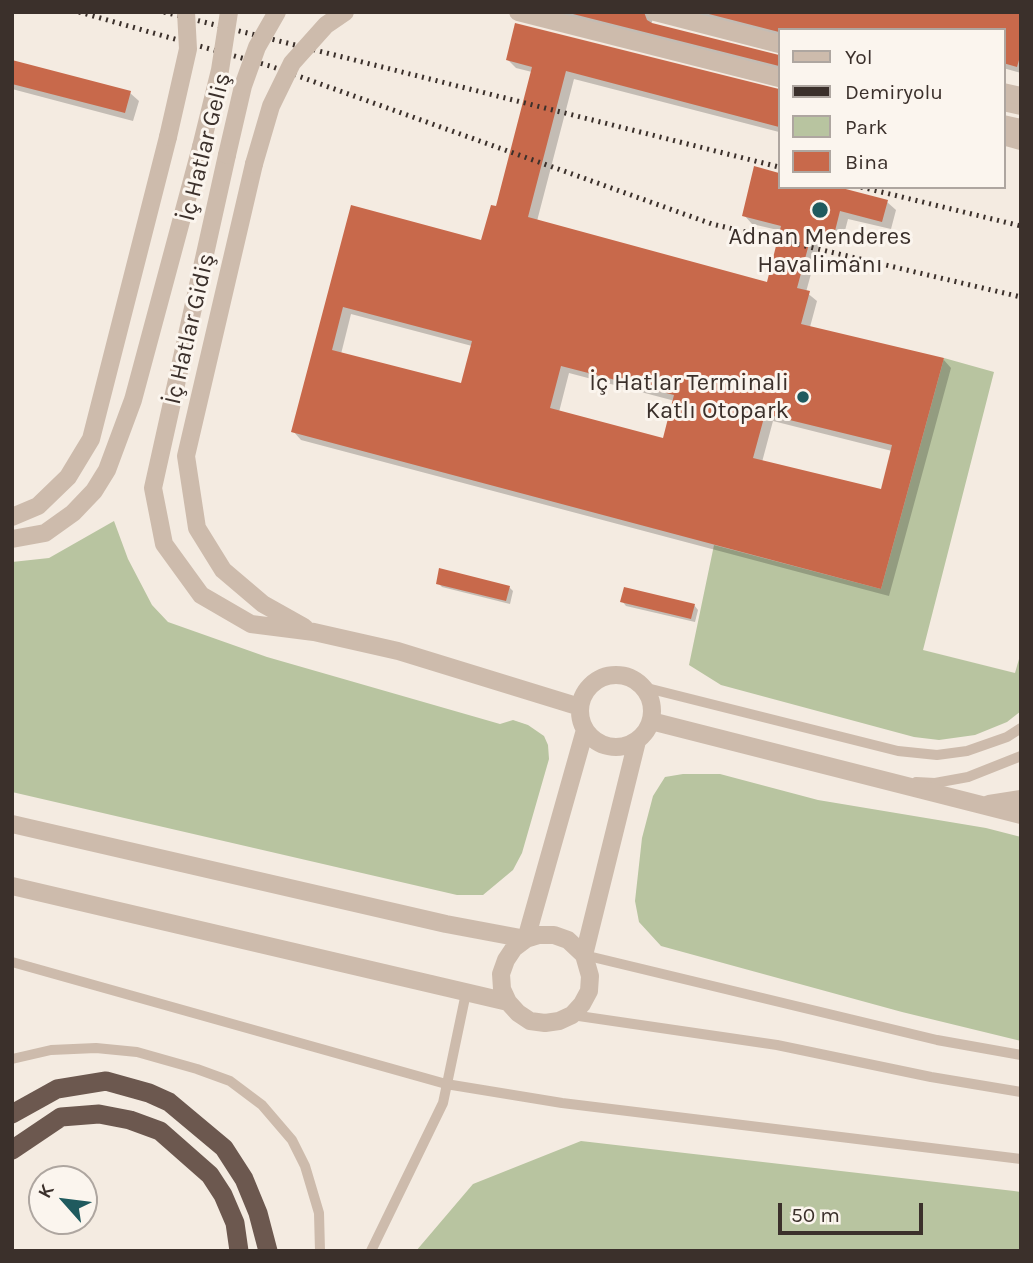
<!DOCTYPE html>
<meta charset="utf-8">
<style>
body{margin:0}
#map{position:relative;width:1033px;height:1263px;overflow:hidden;background:#f4ebe1;font-family:Karla,sans-serif}
canvas{display:block}
.frame{position:absolute;inset:0;border:14px solid #3b302b;pointer-events:none}
.legend{position:absolute;left:778px;top:28px;width:228px;height:161px;box-sizing:border-box;background:#fbf5ee;border:2px solid #aea6a0;margin:0;padding:9px 12px;list-style:none;font-size:21px;color:#3b302b}
.legend li{display:flex;align-items:center;gap:14px;height:35px}
.legend b{width:35px;border:2px solid #aea6a0}
.north{position:absolute;left:28px;top:1165px;width:70px;height:70px;box-sizing:border-box;background:#fbf5ee;border:2px solid #aea6a0;border-radius:50%;rotate:298deg;font-size:19px;font-weight:700;line-height:28px;text-align:center;color:#3b302b}
.north::after{content:'';display:block;margin:auto;width:24px;height:32px;background:#1f5a5e;clip-path:polygon(50% 0,100% 100%,50% 72%,0 100%)}
.scale{position:absolute;left:778px;top:1203px;width:145px;height:32px;box-sizing:border-box;border:4px solid #3b302b;border-top:0;padding-left:9px;font-size:21px;line-height:24px;white-space:nowrap;color:#3b302b;-webkit-text-stroke:5px #fbf5ee;paint-order:stroke}
</style>
<div id="map">
<canvas width="1033" height="1263"></canvas>
<div class="frame"></div>
<ul class="legend">
<li><b style="height:9px;background:#cdbbac"></b>Yol</li>
<li><b style="height:9px;background:#3b302b"></b>Demiryolu</li>
<li><b style="height:19px;background:#b8c4a0"></b>Park</li>
<li><b style="height:19px;background:#c8694b"></b>Bina</li>
</ul>
<div class="north">K</div>
<div class="scale">50 m</div>
</div>
<script>
const context = document.querySelector('canvas').getContext('2d');
context.lineJoin = 'round';
function fillPath(path, color) { context.fillStyle = color; context.fill(path, 'evenodd'); }
const toPath = rows => new Path2D(rows.map(r => 'M' + r).join(''));
function stroke(path, color, width, dash) { context.strokeStyle = color; context.lineWidth = width; context.lineCap = dash ? 'butt' : 'round'; context.setLineDash(dash || []); context.stroke(path); }
function label(font, color, halo, rows, align = 'center') {
  context.font = font + ' Karla,sans-serif'; context.lineWidth = 6; context.setLineDash([]); context.textBaseline = 'middle'; context.strokeStyle = halo; context.fillStyle = color; for (const [text, x, y, turn = 0] of rows) {
    context.save(); context.translate(x, y); context.rotate((+turn || 0) * Math.PI / 180); context.textAlign = isNaN(turn) ? turn : align; if (halo) context.strokeText(text, 0, 0); context.fillText(text, 0, 0); context.restore();
  }
}
const green = toPath([
 [944,358,994,372,923,650,1015,673,1021,652,1021,711,1007,722,975,735,939,740,914,737,721,685,689,665,714,545,881,589],
 [114,521,128,559,152,605,168,622,267,657,500,724,513,720,528,725,544,736,548,745,549,759,522,853,513,870,483,895,457,895,12,792,12,562,49,558],
 [683,774,720,774,818,800,986,828,1021,837,1021,1041,902,1012,661,946,639,922,635,901,642,838,653,796,665,777],
 [581,1141,1014,1191,1021,1192,1021,1251,416,1251,473,1184]
]);
const shadow = toPath([
 [545,12,655,12,651,25,779,56,779,72],
 [681,12,1021,12,1021,73,1003,68,1003,30,779,30,779,38],
 [508,60,779,91,779,132,574,79,537,221,768,284,782,231,752,224,744,215,756,168,779,174,779,187,887,202,896,210,891,229,848,219,841,246,820,241,806,292,817,301,810,327,943,359,951,368,889,596,301,440,293,431,352,208,483,242,497,208,532,72,516,68],
 [351,314,472,346,462,385,341,354],
 [569,373,675,401,665,440,559,412],
 [773,421,892,451,882,491,762,462],
 [12,62,130,93,139,101,133,121,12,89],
 [438,583,509,587,513,591,510,604,442,587],
 [622,601,694,605,698,610,695,622,626,606]
]);
const building = toPath([
 [565,12,644,12,647,20,652,23,779,55,779,66],
 [701,12,1021,12,1021,53,1017,67,1003,63,1003,30,779,30,779,32],
 [515,23,779,89,779,127,566,71,528,217,767,282,781,226,742,216,754,166,779,173,779,187,838,187,888,200,882,222,840,211,833,239,812,233,797,288,810,291,801,324,944,358,881,589,291,432,351,205,481,240,491,205,496,206,532,67,506,60],
 [343,307,472,341,461,383,332,350],
 [561,366,674,395,663,438,550,408],
 [765,414,892,445,881,489,753,458],
 [12,60,131,91,125,113,12,84],
 [439,568,510,586,506,601,436,584],
 [624,587,695,604,691,619,620,602]
]);
const service = toPath([
 [643,687,898,751,937,755,967,751,1007,737,1021,728],
 [916,782,935,783,968,777,1021,756],
 [584,955,937,1040,1021,1055],
 [12,962,446,1084,562,1103,1021,1159],
 [572,1015,777,1045,931,1077,1021,1092],
 [12,1059,51,1050,96,1048,137,1052,197,1069,230,1081,262,1105,292,1140,305,1166,319,1213,320,1251],
 [371,1251,443,1103,466,993]
]);
const tertiary = toPath([
 [518,12,779,78],
 [655,12,779,44],
 [1003,102,1021,106],
 [1003,124,1021,128],
 [1003,136,1021,141],
 [227,155,153,488,164,544,201,595,251,624,314,632,398,651,580,707],
 [254,164,186,456,197,528,223,570,263,604,304,627],
 [12,517,38,506,68,477,91,439,168,137],
 [12,539,45,533,73,513,94,491,107,470,133,400,201,147],
 '580 711a36 36 0 1 1 72 0a36 36 0 1 1-72 0Z',
 [651,721,1021,815],
 [989,804,1021,799],
 [12,824,446,924,526,939],
 [12,886,508,1002],
 [526,939,585,730],
 [584,955,568,940,554,935,539,935,526,939,514,948,506,960,501,974,502,989,508,1002,518,1013,530,1021,545,1023,559,1021,572,1015,582,1004,589,991,590,976,584,955,637,741]
]);
const trunk = toPath([
 [12,1114,57,1089,106,1081,149,1093,169,1102,224,1148,244,1179,258,1213,268,1251],
 [12,1150,61,1117,99,1114,130,1120,160,1131,210,1175,223,1195,235,1223,239,1251]
]);
const rail = toPath([
 [79,12,270,66,712,224,1021,297],
 [164,12,779,167],
 [861,187,1021,226]
]);
const tertiaryBridge = toPath([
 [1003,92,1021,96],
 [168,137,188,49,186,12],
 [201,147,220,70,229,12],
 [227,155,243,86,257,47,277,12],
 [254,164,271,106,292,63,326,25,345,12]
]);
const markers = [
 [820,210,9,"#1f5a5e"],
 [803,397,7,"#1f5a5e"]
];
const streetNames = [
 ["İç Hatlar Geliş",205,147,-76],
 ["İç Hatlar Gidiş",190,329,-77]
];
const poiNames = [
 ["Adnan Menderes",820,237],
 ["Havalimanı",820,265],
 ["İç Hatlar Terminali",789,383,"right"],
 ["Katlı Otopark",789,411,"right"]
];
fillPath(green, '#b8c4a0');
fillPath(shadow, '#0003');
fillPath(building, '#c8694b');
stroke(service, '#cdbbac', 10);
stroke(tertiary, '#cdbbac', 18);
stroke(trunk, '#6c584f', 19);
stroke(rail, '#3b302b', 5, [2, 5]);
stroke(tertiaryBridge, '#cdbbac', 18);
for (const [x, y, r, color] of markers) { const dot = new Path2D(); dot.arc(x, y, r, 0, 2 * Math.PI); context.fillStyle = color; context.fill(dot); stroke(dot, '#fbf5ee', 2.5); }
label('24px', '#3b302b', '#fbf5ee', streetNames);
label('24px', '#3b302b', '#fbf5ee', poiNames);
</script>
